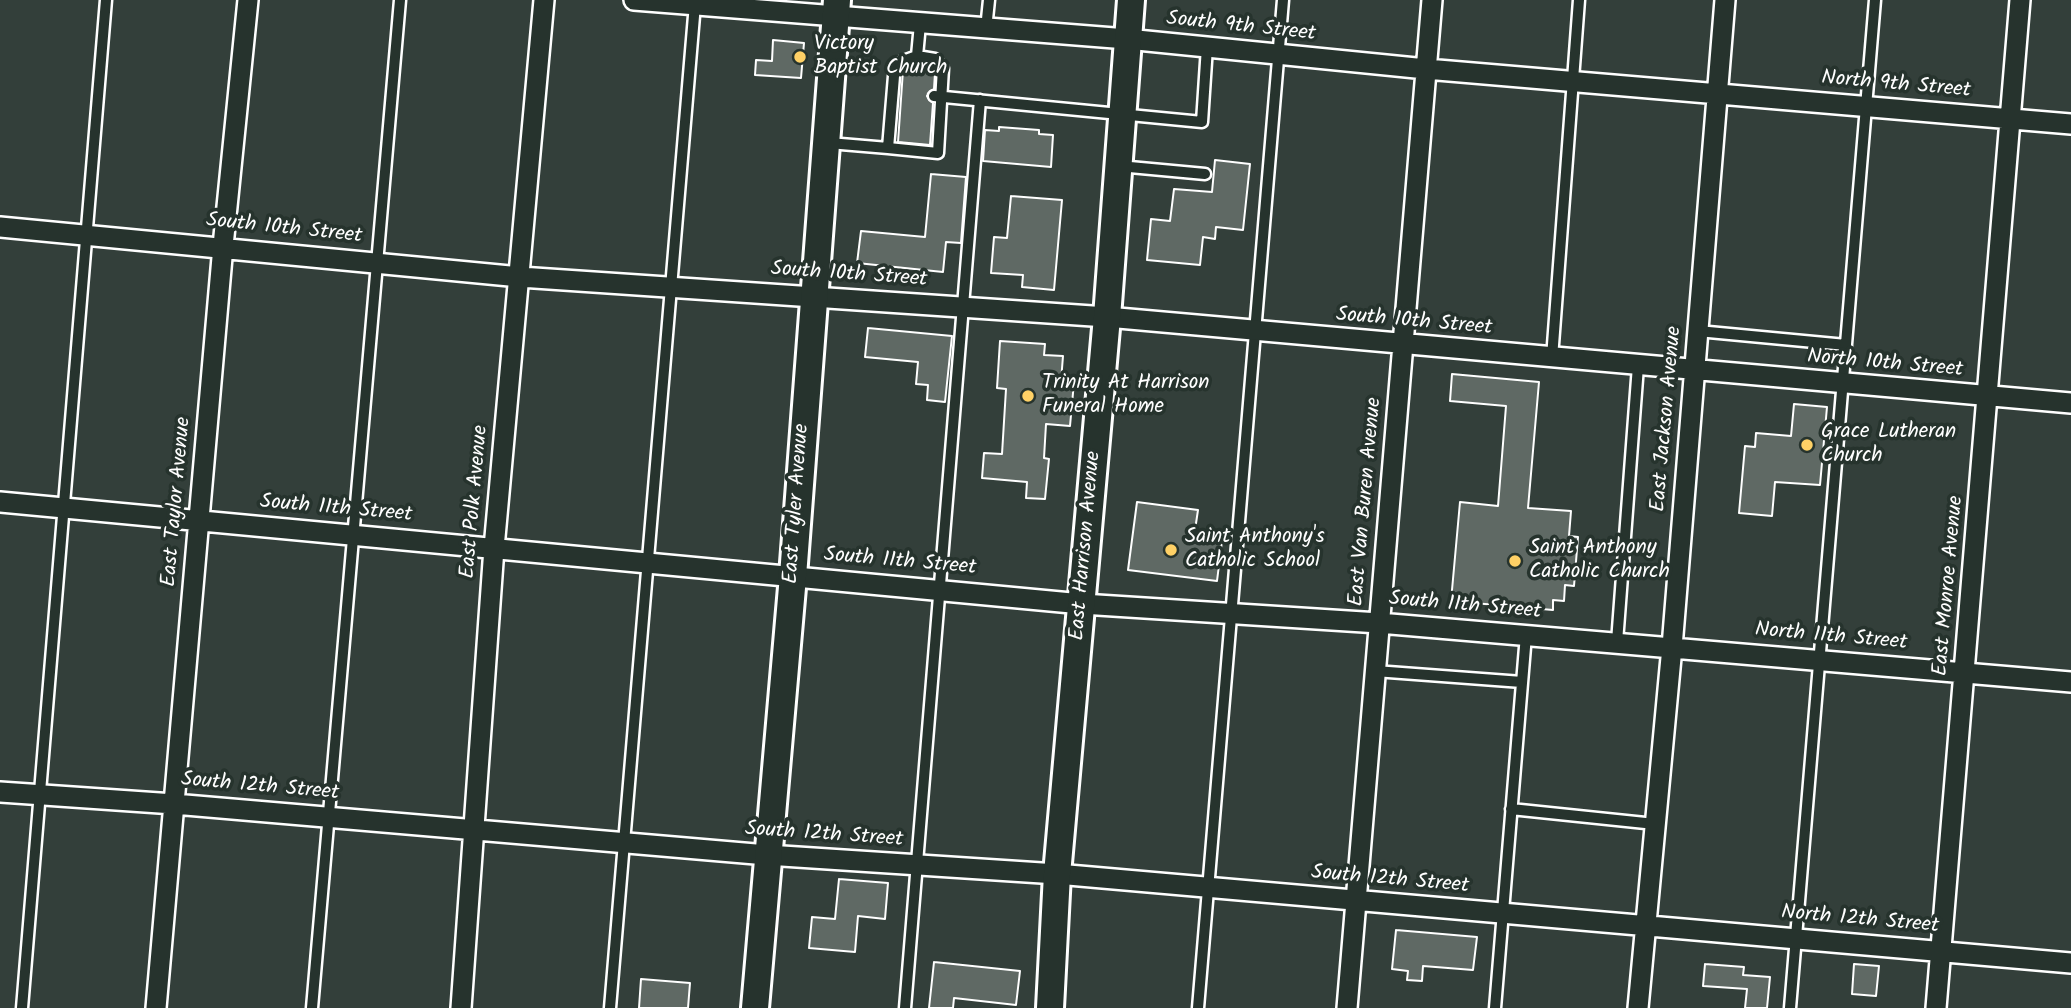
<!DOCTYPE html>
<style>
body{margin:0}
canvas{display:block;background:#333f3a}
</style>
<canvas width="2071" height="1008"></canvas>
<script>
const context = document.querySelector('canvas').getContext('2d');
context.lineJoin = 'round';
function fillPath(path, color) { context.fillStyle = color; context.fill(path, 'evenodd'); }
const toPath = rows => new Path2D(rows.map(r => 'M' + r).join(''));
function stroke(path, color, width, dash) { context.strokeStyle = color; context.lineWidth = width; context.lineCap = dash ? 'butt' : 'round'; context.setLineDash(dash || []); context.stroke(path); }
function label(font, color, halo, rows, align = 'center') {
  context.font = font + ' Kalam,sans-serif'; context.lineWidth = 7; context.setLineDash([]); context.textBaseline = 'middle'; context.strokeStyle = halo; context.fillStyle = color; for (const [text, x, y, turn = 0] of rows) {
    context.save(); context.translate(x, y); context.rotate((+turn || 0) * Math.PI / 180); context.textAlign = isNaN(turn) ? turn : align; if (halo) context.strokeText(text, 0, 0); context.fillText(text, 0, 0); context.restore();
  }
}
const building = toPath([
 [773,40,804,43,801,78,755,75,756,60,772,61,773,40],
 [903,70,935,73,934,89,927,96,933,103,930,145,898,142,903,70],
 [999,127,1039,130,1039,134,1053,135,1051,167,983,161,985,130,999,131,999,127],
 [1215,160,1250,164,1243,230,1216,227,1215,239,1203,237,1200,265,1147,260,1151,219,1170,221,1174,189,1212,192,1215,160],
 [931,174,966,177,961,243,946,242,943,272,857,263,861,231,925,237,931,174],
 [1011,196,1062,200,1054,290,1022,287,1023,275,991,273,994,237,1007,238,1011,196],
 [868,328,952,336,945,402,927,400,928,385,916,384,918,362,865,357,868,328],
 [1000,341,1045,344,1044,355,1063,356,1061,381,1074,382,1070,426,1046,424,1044,458,1049,459,1045,499,1026,498,1027,482,982,478,984,453,1002,454,1006,389,997,388,1000,341],
 [1452,374,1539,382,1528,508,1571,511,1569,536,1578,537,1574,586,1565,585,1564,601,1553,600,1553,610,1451,601,1460,502,1498,506,1506,406,1450,401,1452,374],
 [1794,404,1827,407,1820,485,1775,482,1772,516,1739,513,1745,446,1755,447,1756,433,1791,436,1794,404],
 [1137,502,1198,510,1195,530,1223,533,1217,581,1128,570,1137,502],
 [839,879,888,883,885,919,858,916,855,952,809,948,812,917,835,919,839,879],
 [1396,930,1477,937,1473,970,1423,966,1422,981,1407,980,1408,971,1392,969,1396,930],
 [934,962,1020,971,1016,1005,954,998,953,1008,929,1008,934,962],
 [1705,964,1744,967,1743,975,1770,977,1767,1008,1745,1008,1747,989,1703,986,1705,964],
 [1854,964,1879,966,1876,996,1852,994,1854,964],
 [641,979,690,983,688,1008,639,1008,641,979]
]);
const service = toPath([
 [986,29,989,0],
 [934,96,1202,122,1207,47],
 [829,143,888,148,895,64,917,56,920,24],
 [888,148,938,153,943,68,935,59,917,56],
 [1119,166,1205,174],
 [1698,331,1846,345],
 [1552,358,1579,0],
 [1617,642,1638,366],
 [1375,671,1522,682],
 [1511,809,1655,824],
 [22,1008,106,0],
 [312,1008,400,0],
 [610,1008,695,4],
 [905,1008,980,100],
 [1198,1008,1283,0],
 [1495,1008,1526,635],
 [1790,1008,1875,0]
]);
const minor = toPath([
 [634,0,1127,39,1426,69,2071,124],
 [0,227,520,277,1107,317,2071,403],
 [0,502,1082,604,1379,623,2071,682],
 [0,792,174,804,767,855,1057,874,2071,963],
 [156,1008,223,246,248,0],
 [461,1008,494,548,544,0],
 [1347,1008,1432,0],
 [1638,1008,1672,647,1725,0],
 [1936,1008,2020,0]
]);
const secondary = toPath([
 [755,1008,793,576,837,0],
 [1050,1008,1057,874,1107,317,1131,0]
]);
const markers = [
 [800,57,7,"#ffd166"],
 [1028,396,7,"#ffd166"],
 [1807,445,7,"#ffd166"],
 [1171,550,7,"#ffd166"],
 [1515,561,7,"#ffd166"]
];
const streetNames = [
 ["South 9th Street",1241,28,6],
 ["North 9th Street",1896,86,5],
 ["South 10th Street",284,230,6],
 ["South 10th Street",849,276,4],
 ["South 10th Street",1414,323,5],
 ["North 10th Street",1885,365,5],
 ["East Jackson Avenue",1668,419,-85],
 ["East Taylor Avenue",178,502,-85],
 ["East Polk Avenue",476,502,-85],
 ["East Van Buren Avenue",1367,502,-85],
 ["East Tyler Avenue",798,504,-86],
 ["South 11th Street",336,510,5],
 ["East Harrison Avenue",1087,546,-85],
 ["South 11th Street",900,563,5],
 ["East Monroe Avenue",1950,586,-85],
 ["South 11th Street",1465,607,5],
 ["North 11th Street",1831,638,5],
 ["South 12th Street",260,788,5],
 ["South 12th Street",824,836,4],
 ["South 12th Street",1390,881,5],
 ["North 12th Street",1860,921,5]
];
const poiNames = [
 ["Victory",814,45],
 ["Baptist Church",814,69],
 ["Trinity At Harrison",1042,384],
 ["Funeral Home",1042,408],
 ["Grace Lutheran",1821,433],
 ["Church",1821,457],
 ["Saint Anthony's",1185,538],
 ["Catholic School",1185,562],
 ["Saint Anthony",1529,549],
 ["Catholic Church",1529,573]
];
fillPath(building, '#5f6964');
stroke(building, '#fff', 2);
stroke(service, '#fff', 15);
stroke(minor, '#fff', 24);
stroke(secondary, '#fff', 32);
stroke(service, '#26332d', 10);
stroke(minor, '#26332d', 19);
stroke(secondary, '#26332d', 26);
for (const [x, y, r, color] of markers) { const dot = new Path2D(); dot.arc(x, y, r, 0, 2 * Math.PI); context.fillStyle = color; context.fill(dot); stroke(dot, '#26332d', 2.5); }
label('21px', '#fff', '#26332d', streetNames);
label('21px', '#fff', '#26332d', poiNames, 'left');
</script>
